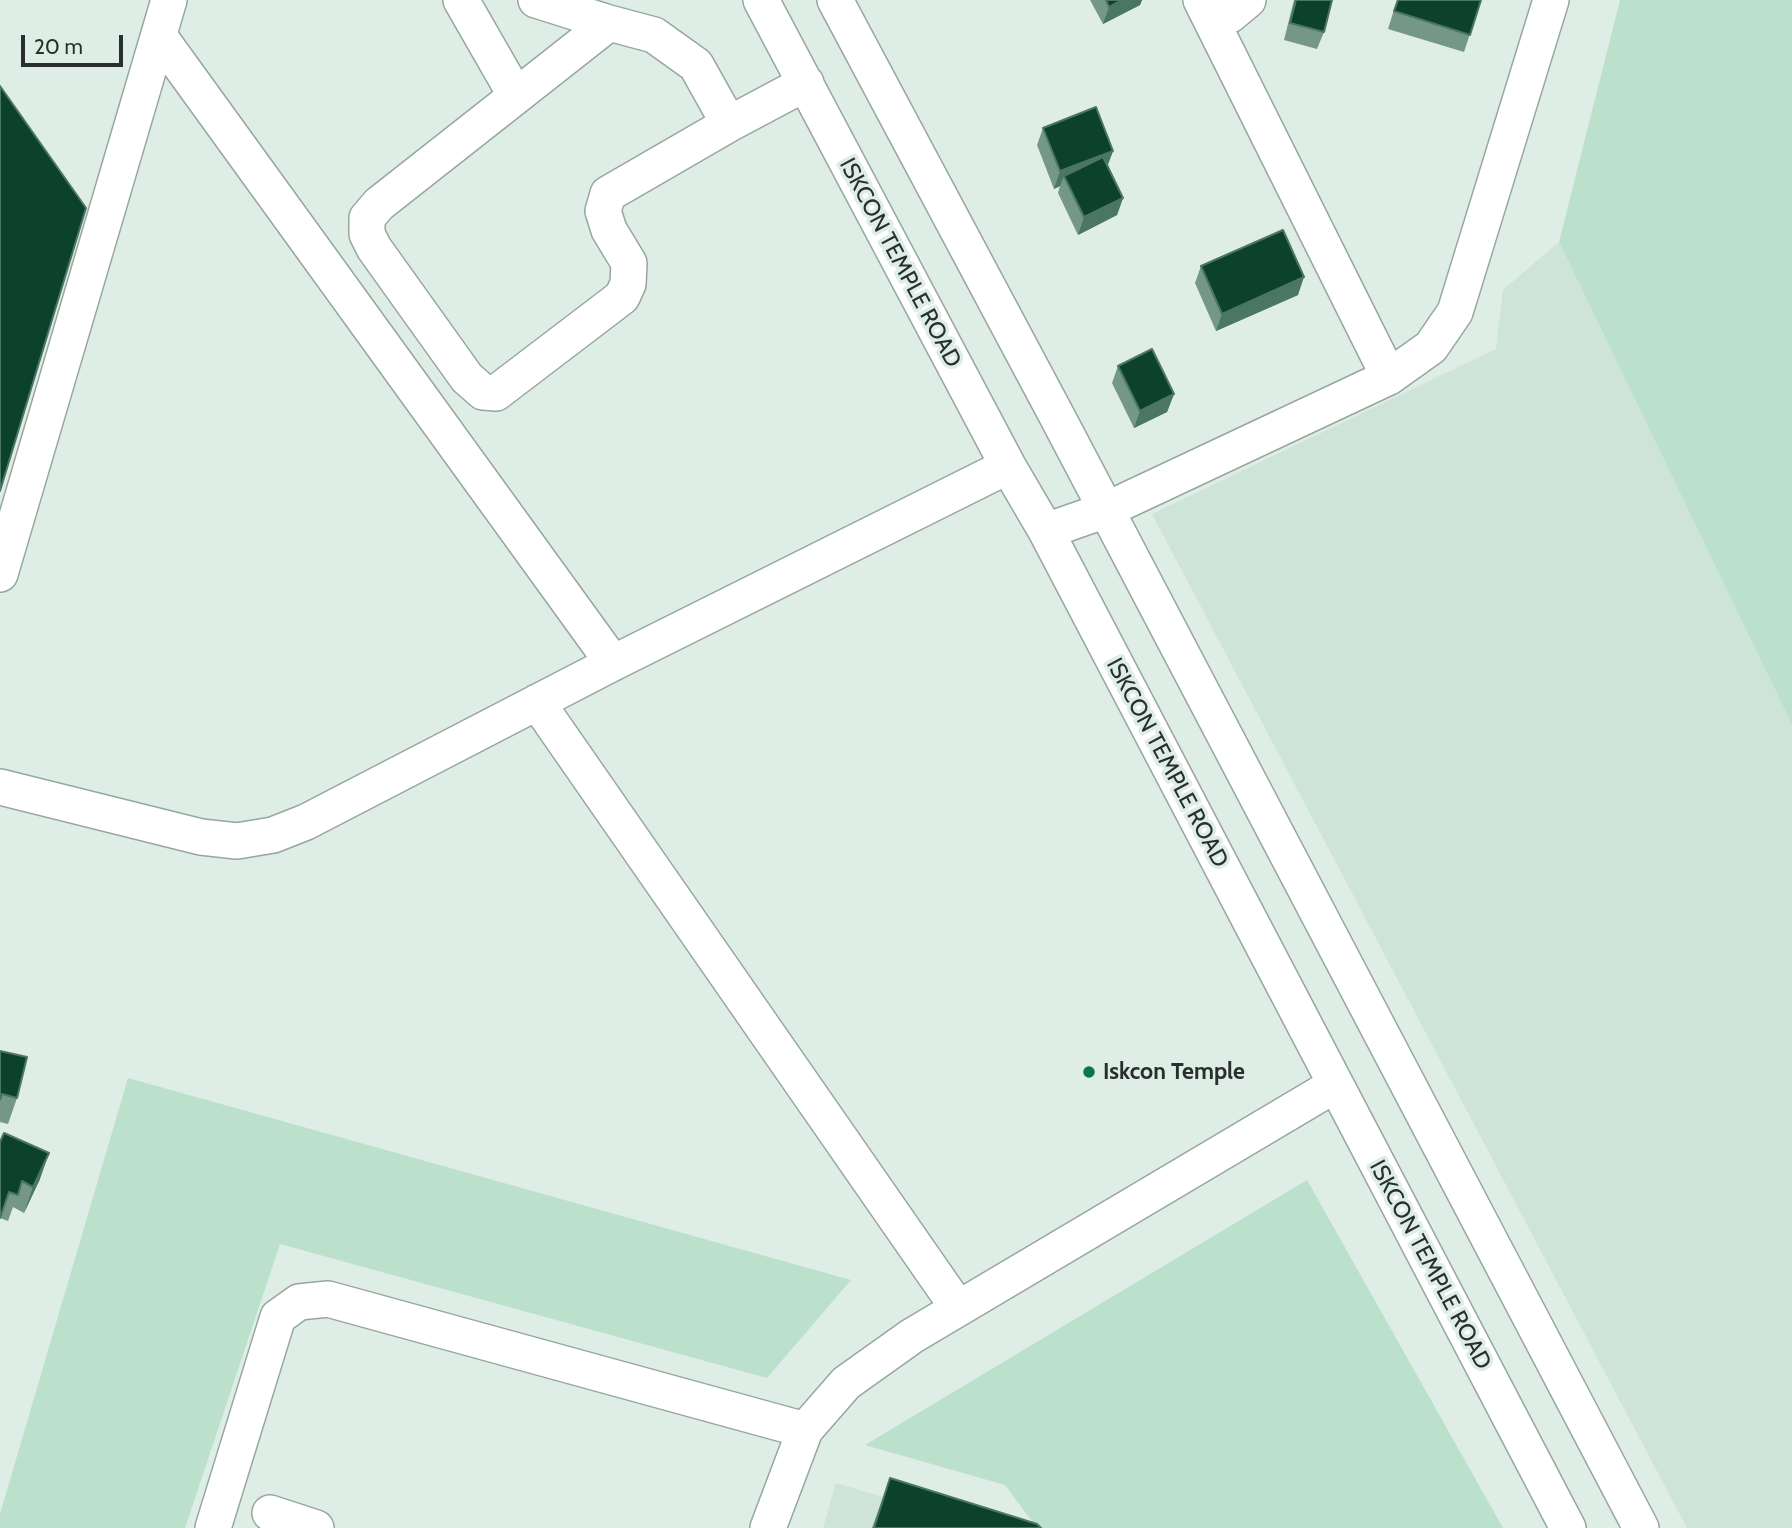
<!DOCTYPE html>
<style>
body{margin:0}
#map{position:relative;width:1792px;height:1528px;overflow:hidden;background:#deede5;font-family:Cabin,sans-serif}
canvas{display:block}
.scale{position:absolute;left:21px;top:35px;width:102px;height:32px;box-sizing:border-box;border:4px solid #292f2c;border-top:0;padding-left:9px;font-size:21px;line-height:24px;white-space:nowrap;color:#292f2c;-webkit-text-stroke:5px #deede5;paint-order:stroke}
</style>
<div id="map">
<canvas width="1792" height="1528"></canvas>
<div class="scale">20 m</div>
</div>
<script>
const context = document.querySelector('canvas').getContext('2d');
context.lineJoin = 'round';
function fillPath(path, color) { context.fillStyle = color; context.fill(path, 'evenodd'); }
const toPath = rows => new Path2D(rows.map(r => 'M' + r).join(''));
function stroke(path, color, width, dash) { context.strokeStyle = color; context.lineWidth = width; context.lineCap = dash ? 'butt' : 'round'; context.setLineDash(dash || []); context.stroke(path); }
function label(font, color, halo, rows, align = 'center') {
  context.font = font + ' Cabin,sans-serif'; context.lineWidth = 7; context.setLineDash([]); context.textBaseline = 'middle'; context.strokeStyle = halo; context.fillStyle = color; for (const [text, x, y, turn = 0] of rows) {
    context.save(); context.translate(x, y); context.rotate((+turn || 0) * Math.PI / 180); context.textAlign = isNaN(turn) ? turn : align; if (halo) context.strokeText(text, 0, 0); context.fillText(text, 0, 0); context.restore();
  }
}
const built = toPath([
 [1559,242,1792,725,1792,1528,1687,1528,1152,514,1496,349,1503,290],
 [836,1483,986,1528,823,1528]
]);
const green = toPath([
 [1620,0,1792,0,1792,725,1559,242],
 [128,1078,851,1280,767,1378,280,1244,185,1528,0,1528,0,1514],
 [1307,1180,1503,1528,1037,1528,1005,1485,865,1445]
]);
const minor = toPath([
 [461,0,516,96],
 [536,0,609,23],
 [761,0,1008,466,1046,531,1568,1528],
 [835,0,1059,420,1641,1528],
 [1201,0,1389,377],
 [1213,23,1230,15,1248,0],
 [159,36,613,663],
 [729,124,696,65,654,35,609,23,379,204,367,218,367,234,374,248,467,378,483,392,496,393,622,297,628,284,629,263,609,230,603,211,608,194,729,124,746,115,806,83],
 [1046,531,1106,510,1389,377,1431,347,1455,312,1551,0],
 [0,574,169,0],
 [537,702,958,1308],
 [0,787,201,837,237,841,273,835,306,822,613,663,1008,466],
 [270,1513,316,1528],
 [213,1528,278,1317,299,1302,328,1299,805,1430],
 [768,1528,805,1430,846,1383,912,1336,1335,1085]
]);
const wall = toPath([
 [1090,0,1142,0,1140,5,1103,24],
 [1294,0,1332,0,1324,32,1317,49,1284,40],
 [1397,0,1481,0,1464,52,1388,29],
 [1043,128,1113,151,1108,165,1123,198,1117,215,1078,235,1058,193,1060,186,1054,189,1037,145],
 [1201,266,1298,295,1216,331,1195,283],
 [1118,366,1174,394,1167,412,1134,428,1112,383],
 [0,1051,17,1098,8,1124,0,1122],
 [0,1142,40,1179,24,1213,13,1207,8,1221,0,1218],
 [890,1478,1041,1528,872,1528]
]);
const shadedWall = toPath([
 [1122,0,1142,0,1140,5,1103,24,1109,7],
 [1113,151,1106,169,1064,176,1060,186,1054,189,1060,171],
 [1123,198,1117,215,1078,235,1084,217],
 [1304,277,1298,295,1216,331,1222,314],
 [1174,394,1167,412,1134,428,1140,411],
 [49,1153,40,1179,24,1213,33,1187]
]);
const building = toPath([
 [1106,0,1122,0,1109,7,1106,0],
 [1296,0,1332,0,1324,32,1290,23,1296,0],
 [1398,0,1481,0,1470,35,1394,11,1398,0],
 [0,86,86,208,0,491,0,86],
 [1096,107,1113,151,1060,171,1043,128,1096,107],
 [1103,157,1123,198,1084,217,1064,176,1103,157],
 [1283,230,1304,277,1222,314,1201,266,1283,230],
 [1152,349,1174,394,1140,411,1118,366,1152,349],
 [0,1051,27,1057,17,1098,2,1094,0,1100,0,1051],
 [4,1133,49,1153,33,1187,22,1181,18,1195,9,1192,0,1218,0,1142,4,1133],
 [890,1478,1037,1524,1041,1528,874,1528,890,1478]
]);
const markers = [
 [1089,1072,7,"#087650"]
];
const streetNames = [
 ["ISKCON TEMPLE ROAD",900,263,62],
 ["ISKCON TEMPLE ROAD",1167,763,62],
 ["ISKCON TEMPLE ROAD",1430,1265,62]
];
const poiNames = [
 ["Iskcon Temple",1103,1072]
];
fillPath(built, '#cee4d8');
fillPath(green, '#bbe1cd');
stroke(minor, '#97a69e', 38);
stroke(minor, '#fff', 35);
fillPath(wall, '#759788');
fillPath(shadedWall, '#4b7564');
fillPath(building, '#0c412c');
stroke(building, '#4b7564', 2);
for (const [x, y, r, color] of markers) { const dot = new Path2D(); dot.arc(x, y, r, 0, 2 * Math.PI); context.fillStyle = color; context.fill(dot); stroke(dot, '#deede5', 2.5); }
label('23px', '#292f2c', '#deede5', streetNames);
label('bold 23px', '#292f2c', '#deede5', poiNames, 'left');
</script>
